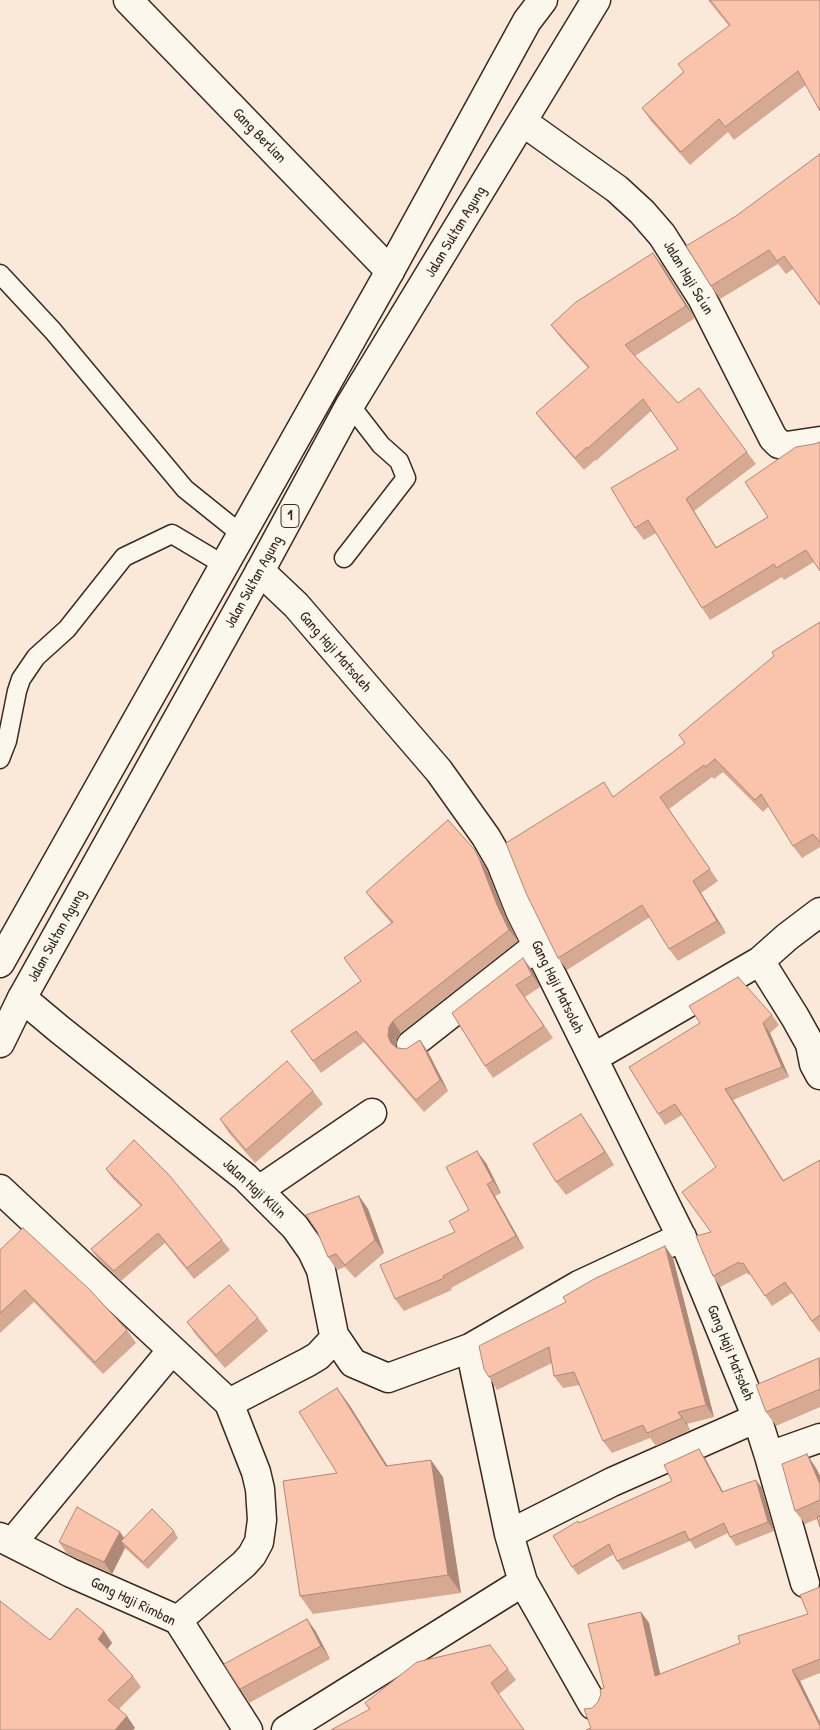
<!DOCTYPE html>
<style>
body{margin:0}
canvas{display:block;background:#fae8d8}
</style>
<canvas width="820" height="1730"></canvas>
<script>
const context = document.querySelector('canvas').getContext('2d');
context.lineJoin = 'round';
const toPath = rows => new Path2D(rows.map(r => 'M' + r).join(''));
function stroke(path, color, width, dash) { context.strokeStyle = color; context.lineWidth = width; context.lineCap = dash ? 'butt' : 'round'; context.setLineDash(dash || []); context.stroke(path); }
function fillPath(path, color) { context.fillStyle = color; context.fill(path, 'evenodd'); }
function label(font, color, halo, rows, align = 'center') {
  context.font = font + ' "Patrick Hand",sans-serif'; context.lineWidth = 4; context.setLineDash([]); context.textBaseline = 'middle'; context.strokeStyle = halo; context.fillStyle = color; for (const [text, x, y, turn = 0] of rows) {
    context.save(); context.translate(x, y); context.rotate((+turn || 0) * Math.PI / 180); context.textAlign = isNaN(turn) ? turn : align; if (halo) context.strokeText(text, 0, 0); context.fillText(text, 0, 0); context.restore();
  }
}
const lane = toPath([
 [0,274,53,331,185,489,241,534],
 [344,558,406,478,399,461,381,445,350,405],
 [0,759,7,741,17,691,21,679,36,657,67,629,124,557,172,534,224,565]
]);
const street = toPath([
 [128,0,390,271],
 [523,122,617,189,642,212,662,235,702,298,773,438,779,444,787,446,820,441],
 [260,571,296,605,439,771,486,837,501,863,520,911,688,1250,757,1418,769,1456,805,1583],
 [760,961,787,937,820,912],
 [22,998,59,1029,245,1177,295,1227,312,1251,321,1270,334,1335,332,1341,318,1356,308,1362,229,1403],
 [411,1045,538,945],
 [593,1058,760,961,795,1017,810,1044,814,1064,820,1075],
 [0,1189,229,1403,256,1472,260,1489,262,1520,259,1542,252,1555,244,1564,178,1620],
 [259,1190,372,1113],
 [334,1335,353,1363,388,1378,470,1348,579,1285,682,1237],
 [470,1348,509,1534],
 [769,1456,820,1438],
 [0,1537,71,1573,178,1620,248,1730],
 [12,1543,172,1350],
 [593,1705,523,1582,509,1534,612,1482,757,1418],
 [286,1730,523,1582]
]);
const highway = toPath([
 [0,963,390,271,527,21,543,0],
 [0,1043,22,998,260,571,350,405,596,0]
]);
const wall = toPath([
 [708,0,820,0,806,85,734,140,728,132,690,165,651,121,642,108,683,72,729,26],
 [820,154,820,306,793,269,786,274,778,264,720,299,711,286,736,216],
 [662,265,695,318,635,356,678,403,747,452,756,464,694,511,716,547,768,517,796,447,814,562,784,580,782,577,710,620,702,608,656,533,644,540,635,528,678,449,651,411,596,461,595,460,584,470,545,425,536,413,588,368,560,337,551,325],
 [820,622,820,847,802,858,793,846,769,806,763,812,723,772,714,779,712,777,669,809,718,881,701,893,726,933,678,961,669,949,650,917,567,970,558,958,614,796,685,743,679,735],
 [482,861,487,870,506,917,518,941,401,1033,397,1039,396,1047,406,1049,420,1040,428,1052,448,1091,424,1112,364,1042,321,1073,291,1031,361,981,344,958,391,923,374,903,366,892],
 [532,970,540,987,525,997,553,1038,493,1078,485,1066,452,1013],
 [772,1015,779,1025,770,1033,789,1077,733,1100,783,1180,820,1160,820,1331,819,1332,792,1293,772,1306,750,1274,748,1275,747,1273,720,1287,713,1276,710,1232,716,1167,682,1115,665,1125,658,1114],
 [313,1091,323,1104,255,1163,229,1133,220,1119],
 [590,1127,614,1165,566,1195,556,1182],
 [486,1163,501,1193,495,1196,524,1248,451,1288,452,1290,404,1311,395,1299,455,1232,469,1210],
 [106,1169,222,1240,230,1250,194,1279,165,1243,121,1281,98,1259,91,1249,141,1206,113,1179],
 [359,1196,368,1209,384,1253,355,1278,345,1267,337,1270,328,1257],
 [665,1246,673,1258,714,1417,687,1424,690,1430,656,1446,650,1438,612,1453,603,1441,580,1385,563,1388,554,1376,552,1363,497,1390,489,1377,566,1302],
 [0,1250,127,1330,136,1343,103,1374,34,1302,0,1333],
 [258,1318,268,1331,225,1368,196,1335,187,1322],
 [820,1359,820,1407,776,1426,766,1412],
 [337,1388,350,1406,387,1466,443,1477,461,1593,313,1614,300,1596,337,1473],
 [705,1458,723,1492,762,1488,774,1531,736,1546,730,1537,728,1533,695,1549,690,1541,623,1570,617,1561,614,1554,578,1575,572,1567,579,1523,672,1481],
 [816,1468,820,1476,820,1527,817,1519,805,1524,795,1511],
 [174,1531,178,1538,148,1569,125,1548,112,1574,67,1554,59,1542,120,1532,124,1538],
 [820,1587,820,1673,800,1681,820,1722,591,1728,592,1708,598,1702,604,1688,641,1612,649,1623,660,1674,740,1643,808,1614],
 [307,1619,316,1632,330,1659,249,1703,240,1689],
 [104,1631,112,1643,107,1649,133,1676,141,1687,119,1709,135,1728,133,1730,0,1730,50,1640],
 [508,1669,516,1680,499,1694,369,1709,365,1703]
]);
const shadedWall = toPath([
 [653,253,662,265,695,318,686,306],
 [686,499,694,511,724,560,716,548],
 [474,849,487,870,506,917,518,941,509,930,497,905],
 [693,881,701,893,726,933,717,921],
 [523,958,532,970,540,987,532,975],
 [393,1021,401,1033,397,1039,396,1048,391,1043,388,1036,389,1027],
 [763,1023,770,1033,789,1077,782,1067],
 [420,1040,428,1052,448,1091,440,1080],
 [725,1089,733,1100,790,1191,783,1181],
 [581,1114,590,1127,614,1165,605,1152],
 [477,1151,486,1163,501,1193,493,1181],
 [487,1184,495,1196,524,1248,516,1236],
 [359,1196,368,1209,384,1253,375,1240],
 [665,1246,673,1258,714,1417,706,1405],
 [337,1388,350,1406,399,1484,386,1466],
 [678,1412,687,1424,690,1430],
 [699,1449,705,1458,728,1501,722,1492],
 [807,1454,816,1468,820,1476,820,1484],
 [431,1460,443,1477,461,1593,448,1575],
 [756,1480,762,1488,774,1531,768,1522],
 [120,1532,128,1544,121,1541,125,1548,112,1574,104,1562],
 [641,1612,649,1623,663,1687,655,1676],
 [307,1619,316,1632,330,1659,321,1646],
 [104,1631,112,1643,106,1651,98,1639],
 [792,1670,800,1681,820,1722,820,1726],
 [127,1716,135,1728,133,1730,115,1730]
]);
const building = toPath([
 [710,0,820,0,820,111,798,71,725,127,719,119,681,152,642,108,684,72,678,64,730,25,710,0],
 [820,154,820,305,784,256,777,261,769,250,711,286,686,246,736,216,820,154],
 [653,253,686,306,625,345,678,403,699,388,747,452,686,499,716,548,768,517,745,482,796,447,814,444,820,442,820,571,806,550,776,568,774,564,702,608,648,520,635,528,611,488,678,449,643,399,587,449,587,447,575,458,536,413,589,367,551,325,576,302,653,253],
 [820,622,820,842,813,834,793,846,761,794,755,800,715,759,705,767,704,765,660,797,710,869,693,881,717,921,669,949,642,905,558,958,526,893,506,843,604,782,613,797,685,743,679,735,774,656,772,652,820,622],
 [448,820,474,849,479,858,497,905,509,930,393,1021,389,1027,388,1036,391,1043,397,1048,406,1049,420,1040,440,1080,416,1100,356,1031,313,1061,291,1031,361,981,344,958,393,922,366,892,448,820],
 [523,958,532,975,516,985,544,1026,485,1066,452,1013,523,958],
 [738,977,772,1015,763,1023,782,1067,725,1089,783,1181,820,1160,820,1315,812,1321,785,1282,765,1296,743,1263,741,1264,739,1262,713,1276,696,1236,711,1232,682,1192,716,1167,675,1104,658,1114,629,1067,700,1023,689,1006,738,977],
 [287,1061,313,1091,246,1150,220,1119,287,1061],
 [581,1114,605,1152,556,1182,533,1144,581,1114],
 [134,1140,170,1176,222,1240,187,1268,158,1233,114,1271,91,1249,142,1205,106,1169,134,1140],
 [477,1151,493,1181,487,1184,516,1236,443,1276,444,1278,395,1299,380,1265,455,1232,449,1221,469,1210,446,1167,477,1151],
 [359,1196,375,1240,345,1265,336,1254,328,1257,317,1231,306,1215,359,1196],
 [23,1228,89,1289,127,1330,95,1362,25,1290,0,1313,0,1250,23,1228],
 [665,1246,706,1405,678,1412,682,1418,647,1433,643,1425,603,1441,574,1372,554,1376,549,1347,489,1377,484,1369,479,1346,566,1302,563,1297,596,1278,665,1246],
 [229,1285,258,1318,216,1355,187,1322,229,1285],
 [819,1358,820,1389,766,1412,756,1385,819,1358],
 [337,1388,386,1466,431,1460,448,1575,300,1596,283,1481,337,1473,299,1412,337,1388],
 [699,1449,722,1492,756,1480,768,1522,730,1537,724,1523,689,1540,685,1531,617,1561,609,1544,572,1567,553,1536,578,1521,579,1523,672,1481,664,1465,699,1449],
 [807,1454,820,1484,820,1500,795,1511,782,1464,807,1454],
 [77,1507,120,1532,104,1562,59,1542,77,1507],
 [152,1509,174,1531,143,1562,121,1541,152,1509],
 [820,1516,820,1527,817,1517,820,1516],
 [820,1587,820,1659,792,1670,820,1726,820,1730,586,1730,591,1728,584,1709,592,1708,598,1702,601,1694,600,1690,604,1688,588,1624,641,1612,655,1676,740,1643,738,1636,808,1614,800,1595,820,1587],
 [0,1601,50,1640,77,1608,104,1631,98,1639,133,1676,108,1700,127,1716,115,1730,0,1730,0,1601],
 [307,1619,321,1646,240,1689,224,1664,307,1619],
 [490,1645,508,1669,491,1683,524,1730,331,1730,370,1709,365,1703,417,1662,490,1645]
]);
const shields = [
 [290,516,18]
];
const shieldNames = [
 ["1",290,516]
];
const streetNames = [
 ["Gang Berlian",259,136,46],
 ["Jalan Sultan Agung",456,232,-59],
 ["Jalan Haji Sa'un",688,278,59],
 ["Jalan Sultan Agung",254,582,-61],
 ["Gang Haji Matsoleh",335,652,49],
 ["Jalan Sultan Agung",57,936,-61],
 ["Gang Haji Matsoleh",557,987,64],
 ["Jalan Haji Kilin",254,1189,43],
 ["Gang Haji Matsoleh",730,1353,68],
 ["Gang Haji Rimban",133,1602,26]
];
stroke(lane, '#3b2a1e', 21);
stroke(street, '#3b2a1e', 31);
stroke(highway, '#3b2a1e', 31);
stroke(lane, '#fbf7ec', 18);
stroke(street, '#fbf7ec', 28);
stroke(highway, '#fbf7ec', 28);
fillPath(wall, '#d6a993');
fillPath(shadedWall, '#ae8978');
fillPath(building, '#f9c4ab');
stroke(building, '#ae8978', 1);
for (const [x, y, w] of shields) { const box = new Path2D(); box.roundRect(x - w / 2, y - 11.5, w, 23, 4); context.fillStyle = '#fbf7ec'; context.fill(box); stroke(box, '#3b2a1e', 1); }
label('bold 14px', '#3b2a1e', null, shieldNames);
label('15px', '#3b2a1e', '#fbf7ec', streetNames);
</script>
